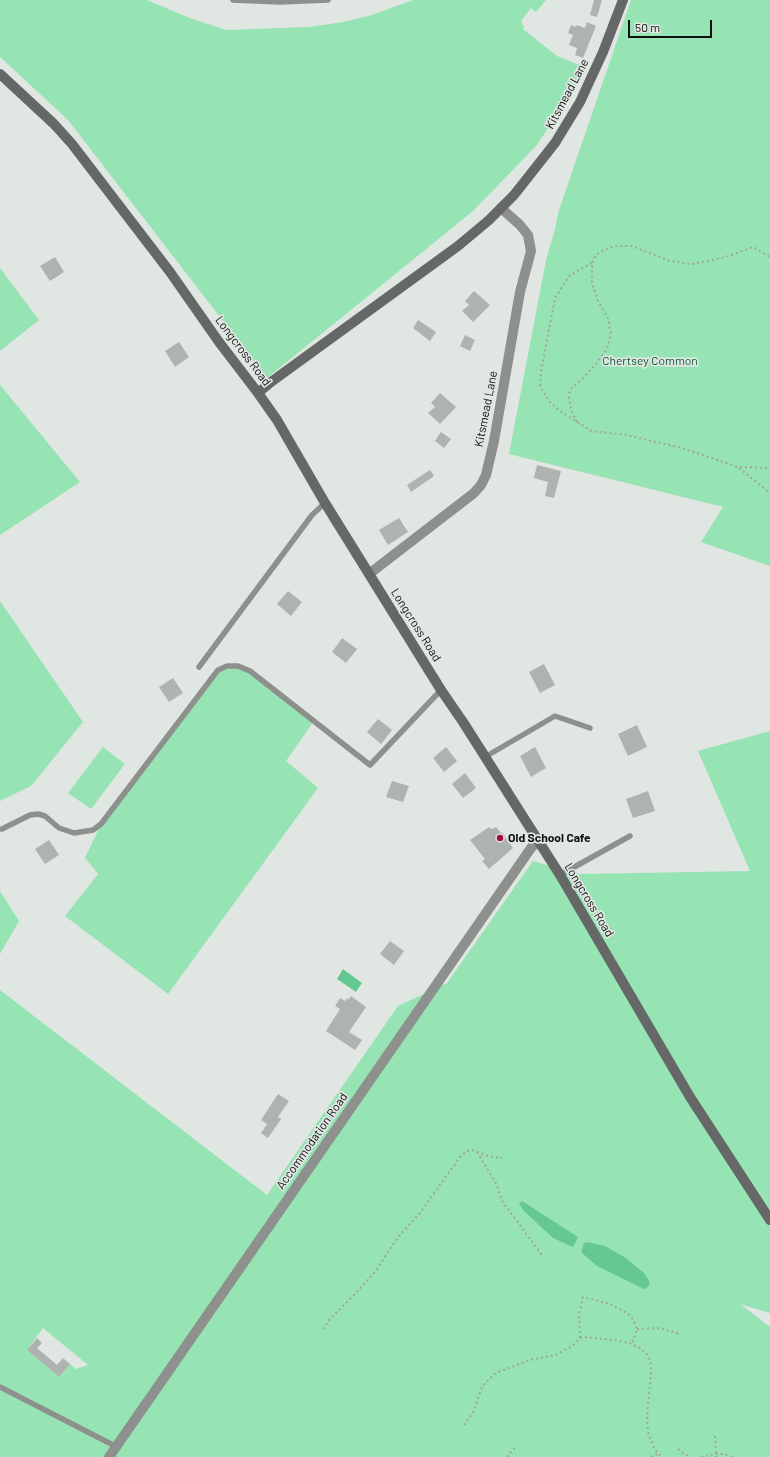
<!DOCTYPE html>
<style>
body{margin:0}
#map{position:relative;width:770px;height:1457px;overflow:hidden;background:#e0e6e2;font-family:Barlow,sans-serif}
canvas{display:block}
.scale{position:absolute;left:628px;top:20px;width:84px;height:18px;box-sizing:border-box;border:2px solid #0e100f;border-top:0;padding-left:5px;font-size:12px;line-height:14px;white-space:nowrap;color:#0e100f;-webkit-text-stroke:3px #e0e6e2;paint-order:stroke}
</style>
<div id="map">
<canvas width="770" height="1457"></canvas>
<div class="scale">50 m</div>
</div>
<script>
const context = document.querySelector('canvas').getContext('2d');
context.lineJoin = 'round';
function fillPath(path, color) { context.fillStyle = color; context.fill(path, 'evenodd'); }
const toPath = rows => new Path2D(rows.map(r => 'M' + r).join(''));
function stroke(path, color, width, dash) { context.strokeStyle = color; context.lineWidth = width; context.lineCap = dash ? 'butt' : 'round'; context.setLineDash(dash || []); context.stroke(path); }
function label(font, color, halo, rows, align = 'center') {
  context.font = font + ' Barlow,sans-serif'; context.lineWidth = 3.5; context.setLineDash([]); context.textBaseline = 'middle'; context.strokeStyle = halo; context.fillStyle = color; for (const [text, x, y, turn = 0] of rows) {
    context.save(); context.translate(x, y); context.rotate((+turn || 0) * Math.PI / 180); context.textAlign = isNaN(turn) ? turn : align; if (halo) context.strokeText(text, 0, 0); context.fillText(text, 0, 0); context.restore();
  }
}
const green = toPath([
 [0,0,147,0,192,19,227,30,309,27,343,22,372,15,413,0,546,0,536,12,531,8,521,21,524,27,523,29,557,56,587,68,537,145,473,211,267,378,68,120,0,57],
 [631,0,770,0,770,566,701,542,723,507,509,454,546,260,555,229,559,210],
 [0,268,39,320,0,351],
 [0,385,80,482,0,535],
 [0,601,83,722,31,786,0,801],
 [227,666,250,671,314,721,286,761,318,788,168,994,65,916,98,874,85,858,101,824,218,670],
 [770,731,770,1313,740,1304,770,1327,770,1457,0,1457,0,990,267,1195,398,1006,447,983,533,861,580,874,750,871,698,751],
 [43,1328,88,1365,76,1369,70,1364,59,1377,27,1350],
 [103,747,125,764,91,809,68,793],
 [0,891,19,921,0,954]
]);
const water = toPath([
 [343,969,362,983,356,992,337,979],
 [522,1201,578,1237,573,1247,553,1238,524,1211,519,1204],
 [587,1242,605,1246,626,1258,645,1274,650,1283,647,1288,644,1289,597,1266,581,1252,584,1243]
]);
const building = toPath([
 [594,0,602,0,597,17,590,15],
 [587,22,596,26,583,58,575,55,577,48,569,45,573,35,568,33,571,25,576,27,577,25,585,28],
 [55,257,64,272,50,281,40,266],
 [474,291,490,305,473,322,462,311,469,305,465,301],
 [418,320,436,332,430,341,413,328],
 [465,335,475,340,470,351,460,346],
 [179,342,189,357,175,367,165,351],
 [440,393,456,407,440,424,428,413,435,407,431,403],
 [441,432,451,439,444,448,435,441],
 [537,465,561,471,554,498,545,496,548,482,534,478],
 [430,470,434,476,411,492,407,485],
 [399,518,408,532,388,545,379,530],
 [288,591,302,602,291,616,277,604],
 [342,638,357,649,346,663,332,652],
 [544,664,555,685,540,693,529,672],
 [173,678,183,693,169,702,159,687],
 [378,719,392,730,381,744,367,732],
 [637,725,647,747,628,756,618,734],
 [446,747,457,761,444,772,433,758],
 [535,747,546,768,531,777,520,756],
 [465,773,476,788,463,798,452,784],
 [392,781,409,786,403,802,386,797],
 [648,791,655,811,633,818,626,799],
 [489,827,490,829,492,828,493,829,496,827,501,833,502,832,513,848,489,869,482,861,485,859,470,840],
 [49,840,59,855,45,864,35,849],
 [390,941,404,951,394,965,380,954],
 [351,996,366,1007,349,1032,362,1040,355,1050,326,1031,340,1009,335,1006,340,998,345,1001,347,998,348,1000],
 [278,1094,289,1101,278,1117,281,1119,268,1138,261,1133,267,1124,261,1120],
 [37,1338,42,1343,37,1348,57,1365,63,1358,70,1364,59,1377,27,1350]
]);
const path = toPath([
 [592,263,570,275,555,298,541,372,540,387,550,402,560,411,591,431,626,435,682,448,738,467,770,468],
 [577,422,572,412,569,399,570,390,581,380,596,364,607,349,611,335,608,318,598,301,592,283,592,263,596,255,605,249,618,246,632,246,670,261,692,264,726,257,753,247,770,257],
 [739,468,770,493],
 [477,1152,497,1185,502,1201,542,1255],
 [323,1329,330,1319,355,1294,375,1272,398,1237,420,1213,460,1157,467,1151,472,1150,488,1156,502,1158],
 [637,1329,660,1328,680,1334],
 [580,1338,579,1315,583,1297,610,1304,627,1313,633,1319,637,1329,632,1344],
 [464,1425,473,1413,482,1387,486,1382,496,1373,529,1360,556,1355,572,1346,580,1338,584,1337,615,1340,632,1344,640,1348,648,1355,651,1365,651,1374,647,1416,648,1432,654,1448,661,1457],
 [715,1436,716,1457],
 [678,1449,684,1454,691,1457],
 [507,1457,516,1446],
 [651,1457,657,1454],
 [701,1457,714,1454,724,1454,733,1457]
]);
const lane = toPath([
 [233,0,280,2,328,0],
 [199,667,312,515,325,503],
 [485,757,555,716,590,728],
 [2,829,30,815,38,814,45,816,59,828,74,833,93,830,101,824,218,670,227,666,238,666,250,671,370,765,441,690],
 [560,875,630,836],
 [0,1387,117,1447]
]);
const street = toPath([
 [369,574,474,493,481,485,486,475,494,441,520,292,531,251,528,235,520,225,501,208],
 [109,1457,531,848,538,841]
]);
const secondary = toPath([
 [0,74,54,124,72,144,170,272,219,342,258,393,277,420,325,503,441,690,463,722,560,875,690,1097,770,1220],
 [258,393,271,382,458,246,489,220,514,195,555,143,580,102,603,52,623,0]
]);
const markers = [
 [500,838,4,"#a40c48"]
];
const streetNames = [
 ["Kitsmead Lane",567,94,-62],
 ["Longcross Road",243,351,53],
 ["Kitsmead Lane",486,409,-79],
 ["Longcross Road",416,625,58],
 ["Longcross Road",589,900,59],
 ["Accommodation Road",312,1141,-55]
];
const parkNames = [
 ["Chertsey Common",650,361]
];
const poiNames = [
 ["Old School Cafe",508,838]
];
fillPath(green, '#96e3b4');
fillPath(water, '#65c890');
fillPath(building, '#adb4af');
stroke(path, '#a1a5a2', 2, [2, 3]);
stroke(lane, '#8e908e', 5.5);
stroke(street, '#8e908e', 10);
stroke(secondary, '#656866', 10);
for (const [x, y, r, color] of markers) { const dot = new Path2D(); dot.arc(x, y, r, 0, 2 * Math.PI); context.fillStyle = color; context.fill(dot); stroke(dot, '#e0e6e2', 1.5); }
label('12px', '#0e100f', '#e0e6e2', streetNames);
label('12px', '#0b5935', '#e0e6e2', parkNames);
label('bold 12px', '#0e100f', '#e0e6e2', poiNames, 'left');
</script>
